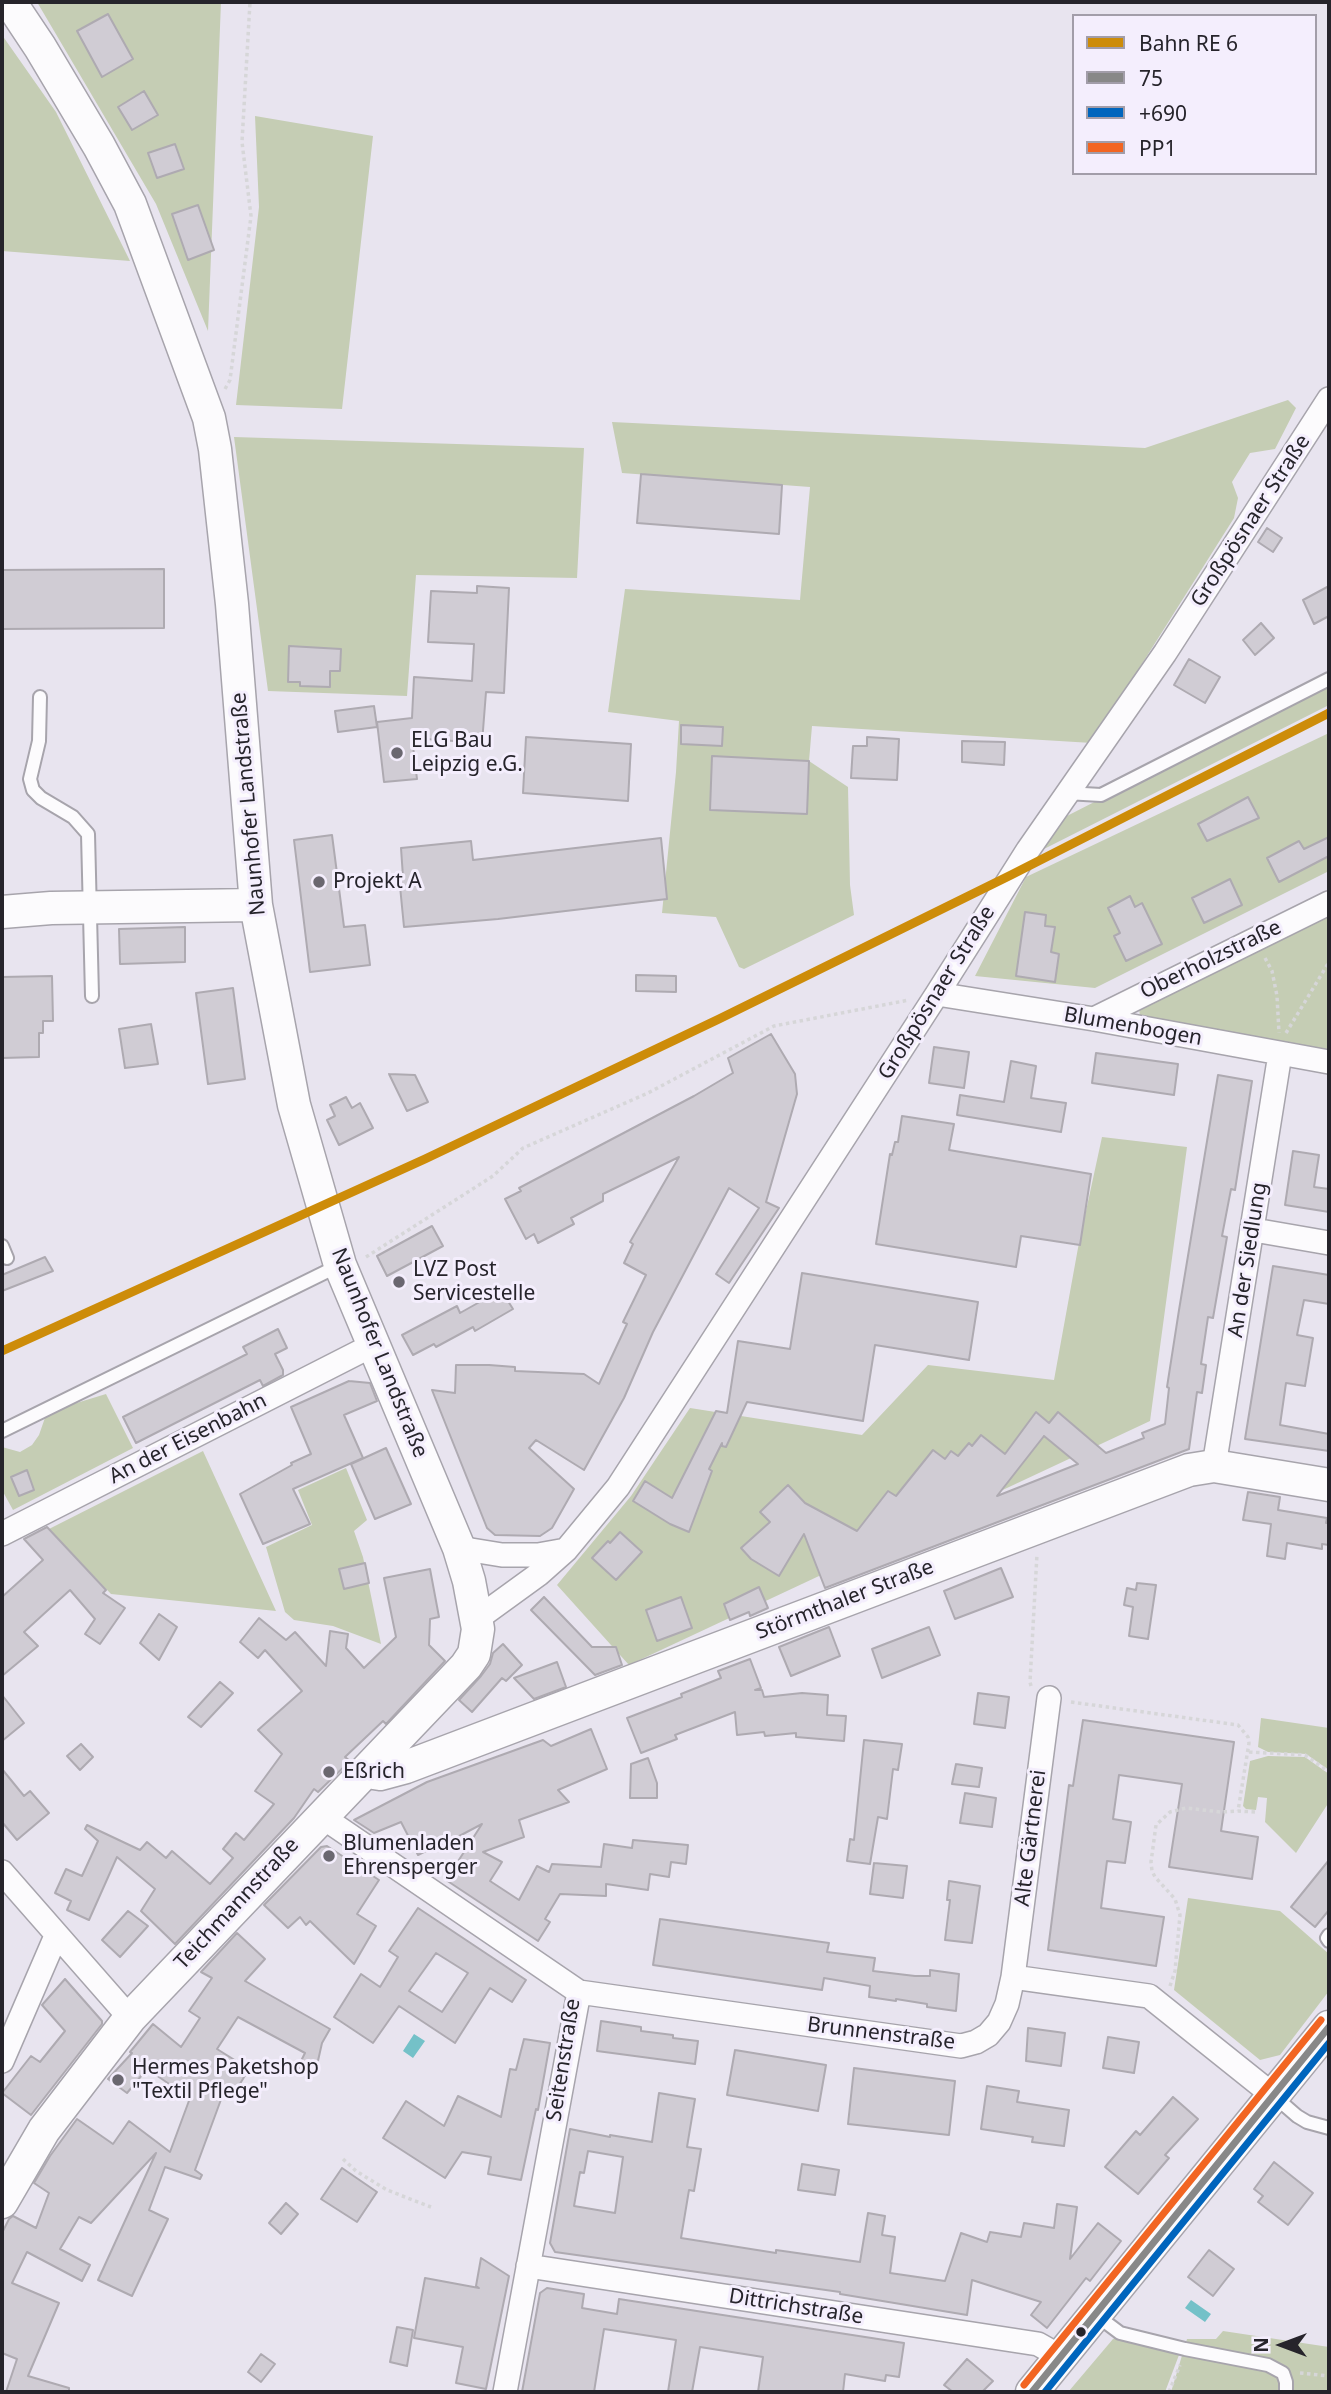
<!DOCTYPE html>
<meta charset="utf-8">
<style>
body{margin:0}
#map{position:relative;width:1331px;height:2394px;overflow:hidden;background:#e8e4ef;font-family:"Noto Sans",sans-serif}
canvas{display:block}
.frame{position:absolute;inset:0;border:4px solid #26242b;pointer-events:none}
.legend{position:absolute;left:1072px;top:14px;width:245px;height:161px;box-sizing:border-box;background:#f4eefd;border:2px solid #a29da9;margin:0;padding:9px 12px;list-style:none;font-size:21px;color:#26242b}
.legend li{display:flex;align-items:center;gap:14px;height:35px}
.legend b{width:35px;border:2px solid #a29da9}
.north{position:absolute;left:1247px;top:2310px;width:70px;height:70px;-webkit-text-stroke:5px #f4eefd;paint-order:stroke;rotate:270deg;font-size:19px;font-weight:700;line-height:28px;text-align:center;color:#26242b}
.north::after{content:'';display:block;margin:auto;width:24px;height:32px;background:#26242b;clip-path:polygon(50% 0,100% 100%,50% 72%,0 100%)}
</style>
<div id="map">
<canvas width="1331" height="2394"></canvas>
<div class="frame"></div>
<ul class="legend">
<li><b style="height:9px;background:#cd8c09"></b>Bahn RE 6</li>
<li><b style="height:9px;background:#888"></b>75</li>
<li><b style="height:9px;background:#0065bd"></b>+690</li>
<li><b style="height:9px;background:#f26522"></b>PP1</li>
</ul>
<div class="north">N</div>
</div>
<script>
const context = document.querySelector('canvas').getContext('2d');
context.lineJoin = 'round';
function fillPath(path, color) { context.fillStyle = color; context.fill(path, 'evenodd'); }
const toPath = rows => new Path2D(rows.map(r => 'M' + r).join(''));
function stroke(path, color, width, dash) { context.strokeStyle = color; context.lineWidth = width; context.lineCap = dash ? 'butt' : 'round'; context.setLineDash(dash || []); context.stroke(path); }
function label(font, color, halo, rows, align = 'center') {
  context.font = font + ' "Noto Sans",sans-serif'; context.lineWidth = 6; context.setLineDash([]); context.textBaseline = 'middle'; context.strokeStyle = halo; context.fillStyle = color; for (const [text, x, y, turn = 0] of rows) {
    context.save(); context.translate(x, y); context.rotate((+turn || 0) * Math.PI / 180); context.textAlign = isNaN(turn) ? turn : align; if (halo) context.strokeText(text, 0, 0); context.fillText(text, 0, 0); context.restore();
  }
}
const green = toPath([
 [37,2,221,2,208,331,156,204],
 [2,35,56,112,130,261,2,251],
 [255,116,373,136,342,409,236,405,259,207],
 [1288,400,1296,408,1275,449,1250,453,1232,482,1238,498,1234,518,1092,743,812,726,809,761,848,787,850,885,854,915,744,969,739,967,716,917,662,913,676,772,679,721,608,712,625,589,800,600,810,487,622,473,612,422,1145,448],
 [234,437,584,448,577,578,416,575,407,696,268,691],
 [1329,682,1329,705,1044,849,1063,818],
 [1329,733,1329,871,1095,988,975,976,1026,877],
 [1329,916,1329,1051,1140,1016,1139,1009],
 [1102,1137,1187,1147,1150,1421,629,1665,557,1585,631,1496,690,1408,862,1435,928,1365,1054,1380,1078,1248],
 [106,1394,133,1448,13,1510,2,1490,2,1447,20,1452,32,1445,39,1435,47,1412],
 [203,1451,276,1611,111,1594,49,1529],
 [346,1468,367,1520,354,1531,363,1557,381,1644,333,1626,294,1620,285,1612,266,1547,312,1525,298,1490],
 [1261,1718,1329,1728,1329,1770,1306,1754,1268,1752,1258,1747],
 [1268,1756,1305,1757,1329,1774,1329,1802,1296,1853,1265,1822,1267,1798,1258,1797,1256,1810,1246,1809,1243,1806,1250,1761],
 [1188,1898,1280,1911,1329,1954,1329,1991,1280,2055,1260,2060,1174,1990],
 [1223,2331,1329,2347,1329,2392,1171,2392,1187,2339,1216,2339],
 [1118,2337,1179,2355,1165,2392,1069,2391,1113,2339]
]);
const water = toPath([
 [414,2034,425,2041,413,2058,403,2051],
 [1191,2300,1211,2314,1205,2322,1185,2308]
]);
const building = toPath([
 [108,14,133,59,102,77,77,31,108,14],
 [144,91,158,115,132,130,118,107,144,91],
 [175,144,184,169,157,178,148,153,175,144],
 [198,205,214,250,188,260,172,214,198,205],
 [641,474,782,485,779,534,637,523,641,474],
 [1267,528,1282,538,1273,552,1258,542,1267,528],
 [164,569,164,628,2,629,2,570,164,569],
 [477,586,509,588,504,693,486,692,482,743,412,738,417,779,384,782,377,722,412,718,414,677,472,681,474,644,428,642,431,591,477,593,477,586],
 [1329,586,1329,616,1314,624,1303,600,1329,586],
 [1261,623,1274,638,1255,655,1243,640,1261,623],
 [289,646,341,649,340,671,330,671,330,687,300,686,300,682,288,682,289,646],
 [1189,659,1220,677,1205,703,1174,685,1189,659],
 [374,706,377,727,338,732,335,711,374,706],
 [681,725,723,727,722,746,681,744,681,725],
 [526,737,631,744,628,801,523,793,526,737],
 [867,737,899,739,897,780,851,778,853,746,867,746,867,737],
 [962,741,1005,742,1004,765,962,762,962,741],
 [712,756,809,761,807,814,710,810,712,756],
 [1248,797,1259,818,1207,841,1198,824,1248,797],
 [332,835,344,927,365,925,370,965,310,972,294,840,332,835],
 [1329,837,1329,856,1279,882,1267,858,1299,841,1304,849,1329,837],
 [661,838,667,899,498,919,404,927,399,876,403,877,401,848,471,841,473,860,661,838],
 [1230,879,1242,905,1204,923,1192,898,1230,879],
 [1130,896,1135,907,1142,903,1162,944,1126,961,1114,936,1120,933,1108,908,1130,896],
 [1025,912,1046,915,1045,926,1055,927,1051,952,1059,954,1055,982,1016,976,1025,912],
 [185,927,185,962,120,964,119,929,185,927],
 [636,975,676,976,676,992,636,991,636,975],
 [52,976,53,1021,43,1021,43,1033,39,1033,39,1057,2,1058,2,977,52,976],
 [233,988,245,1079,208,1084,196,993,233,988],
 [151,1024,158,1064,125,1068,119,1029,151,1024],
 [771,1034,795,1074,797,1094,766,1202,779,1208,729,1283,716,1274,759,1208,729,1188,653,1332,624,1398,584,1470,536,1440,529,1448,574,1489,552,1528,540,1536,495,1535,487,1528,432,1390,455,1393,456,1365,489,1365,515,1367,515,1371,584,1374,599,1384,627,1324,623,1322,646,1275,624,1263,633,1244,630,1242,679,1157,603,1194,603,1201,571,1218,574,1224,538,1243,534,1234,526,1239,505,1199,521,1191,519,1188,694,1096,733,1073,728,1058,771,1034],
 [934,1047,969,1052,964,1088,929,1083,934,1047],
 [1096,1053,1178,1064,1174,1095,1092,1083,1096,1053],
 [1011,1061,1036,1066,1031,1098,1066,1103,1061,1132,957,1115,960,1095,1004,1102,1011,1061],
 [389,1074,415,1075,428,1102,407,1111,389,1074],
 [1218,1075,1252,1081,1235,1190,1231,1189,1222,1236,1227,1237,1213,1318,1208,1317,1201,1364,1206,1365,1202,1393,1197,1392,1189,1449,825,1588,804,1534,779,1576,751,1559,741,1548,770,1522,760,1512,788,1485,805,1503,857,1531,888,1491,896,1496,933,1450,945,1459,951,1451,958,1456,969,1443,972,1446,981,1435,1005,1454,1036,1412,1049,1423,1058,1412,1106,1453,1144,1438,1142,1433,1165,1424,1169,1388,1167,1387,1179,1310,1218,1075],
 [1044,1436,1078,1464,997,1496,1044,1436],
 [346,1097,352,1108,360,1103,373,1128,339,1145,327,1120,335,1116,330,1105,346,1097],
 [902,1116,954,1124,949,1150,1091,1174,1080,1245,1021,1236,1016,1267,876,1244,890,1154,892,1155,895,1142,898,1142,902,1116],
 [1293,1151,1319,1155,1314,1187,1329,1189,1329,1212,1285,1205,1293,1151],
 [432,1226,443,1246,387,1276,377,1256,432,1226],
 [45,1257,53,1271,2,1291,2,1275,45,1257],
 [1273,1266,1329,1275,1329,1304,1304,1300,1297,1335,1313,1338,1305,1386,1286,1383,1280,1425,1329,1434,1329,1451,1245,1439,1273,1266],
 [802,1273,978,1302,969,1360,875,1345,863,1421,747,1402,726,1447,722,1446,722,1443,709,1469,712,1471,689,1532,670,1524,633,1501,645,1481,672,1498,716,1411,727,1413,738,1341,790,1349,802,1273],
 [501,1290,513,1309,475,1331,473,1327,436,1347,434,1344,413,1355,402,1335,457,1306,460,1313,501,1290],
 [278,1329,287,1348,275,1354,283,1370,283,1375,263,1386,260,1380,136,1443,123,1417,247,1354,243,1347,278,1329],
 [349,1381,370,1383,377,1401,344,1415,363,1458,293,1489,310,1524,263,1544,240,1494,292,1465,291,1463,311,1454,291,1407,349,1381],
 [386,1448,411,1504,375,1519,351,1464,386,1448],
 [27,1470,34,1490,19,1496,11,1477,27,1470],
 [1248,1492,1280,1497,1278,1510,1327,1518,1326,1523,1329,1523,1329,1545,1322,1544,1322,1549,1287,1543,1285,1559,1267,1556,1271,1524,1243,1520,1248,1492],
 [47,1527,106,1590,103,1593,125,1608,100,1644,85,1634,95,1619,70,1590,24,1632,38,1646,2,1676,2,1597,43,1560,24,1539,47,1527],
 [620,1532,642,1552,616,1580,592,1558,608,1541,610,1543,620,1532],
 [365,1563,369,1583,344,1589,339,1569,365,1563],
 [1001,1568,1013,1597,955,1619,944,1591,1001,1568],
 [430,1569,439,1617,430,1619,429,1645,445,1661,386,1724,383,1721,345,1757,350,1761,318,1792,314,1789,294,1818,175,1944,141,1911,155,1889,117,1857,89,1920,67,1910,71,1901,55,1893,66,1869,82,1876,98,1841,85,1829,87,1825,140,1850,147,1842,166,1858,172,1851,210,1884,233,1858,223,1849,236,1833,244,1840,274,1804,255,1791,282,1754,258,1730,302,1691,265,1650,258,1658,240,1642,259,1618,286,1640,295,1632,326,1666,330,1631,348,1634,346,1648,364,1668,396,1637,384,1578,430,1569],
 [1137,1583,1156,1585,1148,1639,1129,1636,1133,1607,1124,1605,1127,1588,1136,1590,1137,1583],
 [759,1587,768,1608,750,1616,749,1612,730,1620,724,1604,759,1587],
 [544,1597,592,1647,616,1647,622,1665,595,1675,531,1610,544,1597],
 [681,1597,692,1628,657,1641,646,1610,681,1597],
 [159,1614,177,1627,159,1660,140,1643,159,1614],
 [829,1627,840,1656,791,1676,779,1647,829,1627],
 [929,1627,940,1655,882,1678,872,1649,929,1627],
 [503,1644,522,1665,506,1681,502,1678,472,1712,459,1700,481,1676,490,1664,493,1653,503,1644],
 [750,1659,761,1688,755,1690,762,1690,764,1697,802,1693,828,1695,827,1715,846,1716,844,1741,796,1737,796,1733,765,1736,764,1732,737,1735,735,1712,675,1735,677,1739,641,1753,627,1718,682,1697,681,1694,721,1678,718,1671,750,1659],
 [557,1662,566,1687,534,1699,514,1678,557,1662],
 [220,1682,233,1693,201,1727,188,1717,220,1682],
 [978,1693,1009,1697,1005,1728,974,1724,978,1693],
 [2,1695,24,1723,2,1741,2,1695],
 [1083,1720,1234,1742,1221,1831,1258,1837,1252,1879,1169,1867,1182,1784,1119,1775,1113,1819,1131,1822,1125,1863,1107,1861,1101,1908,1164,1917,1156,1966,1048,1950,1069,1785,1073,1786,1083,1720],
 [591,1729,607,1769,558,1790,569,1802,519,1820,524,1837,483,1852,502,1862,490,1881,519,1900,537,1866,549,1872,552,1864,601,1867,604,1844,632,1848,633,1840,688,1845,686,1864,671,1862,669,1877,650,1874,648,1890,606,1884,606,1896,560,1894,545,1919,550,1922,538,1941,446,1880,482,1824,431,1851,430,1849,418,1855,401,1822,374,1833,354,1820,427,1782,543,1740,551,1746,591,1729],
 [864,1740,902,1744,898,1770,893,1769,887,1819,878,1817,870,1864,847,1861,850,1839,854,1840,864,1740],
 [81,1744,93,1757,80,1770,67,1756,81,1744],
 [648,1758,657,1783,657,1798,630,1798,631,1764,648,1758],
 [956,1764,982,1768,979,1787,952,1784,956,1764],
 [2,1769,24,1796,30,1791,49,1813,17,1840,2,1822,2,1769],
 [965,1793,996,1798,992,1827,960,1823,965,1793],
 [327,1846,379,1880,357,1914,376,1926,354,1964,310,1921,306,1925,300,1917,288,1928,264,1905,321,1847,327,1846],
 [1329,1860,1329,1910,1315,1927,1291,1907,1329,1860],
 [874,1863,907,1866,903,1898,870,1894,874,1863],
 [949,1881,980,1886,972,1943,945,1940,950,1900,947,1900,949,1881],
 [418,1908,526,1980,512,2002,490,1988,455,2043,399,2006,373,2043,334,2017,361,1974,380,1987,398,1957,389,1951,418,1908],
 [436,1953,468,1973,442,2012,409,1991,436,1953],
 [128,1911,148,1926,120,1957,102,1940,128,1911],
 [660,1919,829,1943,827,1952,875,1958,873,1971,915,1976,930,1976,930,1970,959,1974,956,2011,927,2007,927,2004,896,1999,896,2001,869,1997,870,1986,824,1978,822,1990,653,1965,660,1919],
 [237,1933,265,1959,245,1981,330,2029,322,2043,315,2074,298,2067,305,2053,238,2017,217,2049,249,2069,235,2092,226,2086,195,2170,202,2175,200,2179,165,2167,149,2210,168,2219,132,2296,98,2280,156,2153,91,2223,79,2217,60,2249,90,2265,82,2281,27,2252,12,2283,59,2303,28,2376,69,2388,69,2392,6,2392,17,2359,2,2353,2,2233,9,2219,13,2216,36,2228,49,2193,34,2183,50,2156,77,2119,113,2144,129,2121,170,2152,190,2098,147,2069,127,2093,108,2079,132,2053,130,2052,153,2024,181,2047,200,2018,189,2011,212,1978,201,1972,237,1933],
 [65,1979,102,2021,102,2024,31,2115,2,2093,31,2056,40,2062,65,2031,42,2005,65,1979],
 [601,2021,641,2027,641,2031,673,2035,673,2038,698,2041,695,2064,597,2051,601,2021],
 [1028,2028,1065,2033,1061,2066,1026,2061,1028,2028],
 [1108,2037,1139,2042,1134,2073,1103,2068,1108,2037],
 [524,2039,550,2043,538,2110,536,2109,521,2180,488,2174,491,2157,462,2152,445,2178,383,2138,406,2101,444,2126,458,2096,501,2117,510,2069,516,2070,524,2039],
 [735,2050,826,2065,818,2111,727,2095,735,2050],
 [854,2068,955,2081,949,2135,848,2124,854,2068],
 [987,2086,1019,2091,1017,2102,1069,2110,1064,2146,1032,2142,1033,2137,981,2129,987,2086],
 [659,2093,695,2099,687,2147,701,2149,694,2191,689,2190,681,2238,776,2253,776,2250,860,2262,868,2213,885,2216,882,2235,895,2237,890,2273,945,2281,961,2233,987,2242,990,2232,1021,2237,1024,2223,1054,2228,1057,2204,1077,2207,1070,2259,1098,2223,1121,2241,1090,2281,1086,2278,1047,2328,1031,2315,1041,2302,972,2280,967,2315,840,2294,840,2292,555,2252,550,2243,570,2129,610,2137,610,2135,652,2142,659,2093],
 [588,2151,623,2157,615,2213,574,2206,580,2172,584,2173,588,2151],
 [1173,2097,1198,2119,1165,2155,1169,2158,1138,2194,1105,2167,1136,2131,1140,2135,1173,2097],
 [1274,2162,1313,2193,1288,2225,1258,2202,1263,2196,1254,2189,1274,2162],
 [802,2164,839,2170,835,2195,798,2190,802,2164],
 [342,2168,377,2192,357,2222,321,2199,342,2168],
 [286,2203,298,2214,281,2234,269,2223,286,2203],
 [1209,2250,1234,2269,1213,2296,1188,2277,1209,2250],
 [481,2258,509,2276,486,2389,456,2383,463,2347,414,2338,425,2278,479,2288,476,2286,481,2258],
 [547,2288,584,2294,582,2308,617,2314,619,2299,904,2343,899,2377,886,2375,885,2381,845,2374,843,2392,758,2392,763,2357,700,2347,692,2392,668,2392,676,2340,604,2329,594,2392,522,2392,540,2293,547,2288],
 [397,2327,413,2330,407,2366,390,2362,397,2327],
 [261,2354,275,2364,261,2382,248,2372,261,2354],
 [967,2359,993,2381,982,2392,953,2392,944,2385,967,2359]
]);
const path = toPath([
 [225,389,230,380,251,216,242,142,250,2],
 [1265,958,1272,971,1277,996,1279,1033],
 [1286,1033,1329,962],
 [366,1257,493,1176,523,1148,648,1093,774,1026,909,1000],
 [1031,1686,1030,1682,1037,1554],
 [1071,1702,1238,1725,1248,1737,1249,1743,1238,1811],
 [1249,1752,1305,1755,1329,1772],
 [1170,1986,1175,1971,1180,1915,1175,1899,1155,1877,1152,1871,1151,1862,1156,1825,1170,1812,1186,1808,1221,1812,1238,1811,1255,1812],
 [343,2159,356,2171,387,2190,431,2207],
 [1300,2373,1329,2376],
 [1169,2392,1180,2365]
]);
const lane = toPath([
 [40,697,39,741,30,779,33,790,41,798,73,817,88,834,92,996],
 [1066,793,1101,795,1329,679],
 [2,1246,7,1258],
 [2,1431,340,1265],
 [1329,1935,1327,1938,1329,1941],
 [1274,2096,1297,2116,1307,2122,1329,2128],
 [1096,2315,1120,2333,1185,2349,1268,2365,1283,2373,1286,2382,1286,2392]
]);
const street = toPath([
 [937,994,1094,1019,1329,1062],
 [1094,1019,1329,903],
 [1254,1230,1329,1243],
 [1214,1466,1280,1054],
 [2,1534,375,1344],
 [459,1548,502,1555,538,1555,566,1550],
 [477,1619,539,1574,566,1550,618,1487,937,994,1028,850,1165,653,1329,399],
 [321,1816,579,1992,505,2392],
 [2,1872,130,2018],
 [1013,1977,1049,1698],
 [579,1992,961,2046,976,2042,988,2035,999,2022,1007,2004,1013,1977,1149,1996,1274,2096],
 [2,2061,56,1936],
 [528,2266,1038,2344,1061,2357]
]);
const secondary = toPath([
 [2,912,51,908,256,905],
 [367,1772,380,1774,406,1767,1189,1470,1214,1466,1329,1485],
 [2,2202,44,2130,130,2018,466,1666,474,1654,478,1629,469,1581,459,1548,340,1265,294,1105,256,905,232,604,215,449,209,418,130,204,99,146,40,47,10,2],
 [1032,2392,1329,2027]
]);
const bus1 = toPath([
 [1032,2392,1329,2027]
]);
const bus2 = toPath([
 [1045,2392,1329,2043]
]);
const bus3 = toPath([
 [1024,2385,1321,2020]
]);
const rail1 = toPath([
 [2,1351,425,1159,719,1019,1011,875,1329,713]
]);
const markers = [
 [397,753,7,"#6a6770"],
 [319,882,7,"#6a6770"],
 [399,1282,7,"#6a6770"],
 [329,1772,7,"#6a6770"],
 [329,1856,7,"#6a6770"],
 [118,2080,7,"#6a6770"],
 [1081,2332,6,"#26242b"]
];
const streetNames = [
 ["Großpösnaer Straße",1251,521,-57],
 ["Naunhofer Landstraße",249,804,-95],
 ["Oberholzstraße",1211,960,-26],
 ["Großpösnaer Straße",937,993,-58],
 ["Blumenbogen",1133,1027,10],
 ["An der Siedlung",1248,1260,-81],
 ["Naunhofer Landstraße",379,1353,68],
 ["An der Eisenbahn",188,1439,-27],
 ["Störmthaler Straße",845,1600,-21],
 ["Alte Gärtnerei",1031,1838,-83],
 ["Teichmannstraße",237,1904,-47],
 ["Brunnenstraße",881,2034,7],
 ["Seitenstraße",564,2060,-81],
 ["Dittrichstraße",796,2307,9]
];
const poiNames = [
 ["ELG Bau",411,741],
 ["Leipzig e.G.",411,765],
 ["Projekt A",333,882],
 ["LVZ Post",413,1270],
 ["Servicestelle",413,1294],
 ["Eßrich",343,1772],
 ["Blumenladen",343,1844],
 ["Ehrensperger",343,1868],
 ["Hermes Paketshop",132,2068],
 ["\"Textil Pflege\"",132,2092]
];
fillPath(green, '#c5cdb4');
fillPath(water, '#74c1c8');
fillPath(building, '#d0ccd4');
stroke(building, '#aeaab1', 2);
stroke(lane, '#a7a4ac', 16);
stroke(street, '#a7a4ac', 26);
stroke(secondary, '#a7a4ac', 35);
stroke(path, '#d6d6d8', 3.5, [3.5, 3.5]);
stroke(lane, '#fcfbfd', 12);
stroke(street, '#fcfbfd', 23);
stroke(secondary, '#fcfbfd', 32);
stroke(bus1, '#888', 7);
stroke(bus2, '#0065bd', 7);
stroke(bus3, '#f26522', 7);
stroke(rail1, '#cd8c09', 9);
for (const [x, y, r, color] of markers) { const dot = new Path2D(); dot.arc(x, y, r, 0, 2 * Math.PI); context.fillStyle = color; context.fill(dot); stroke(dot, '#f4eefd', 2.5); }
label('21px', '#26242b', '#f4eefd', streetNames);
label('21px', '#26242b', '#f4eefd', poiNames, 'left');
</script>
